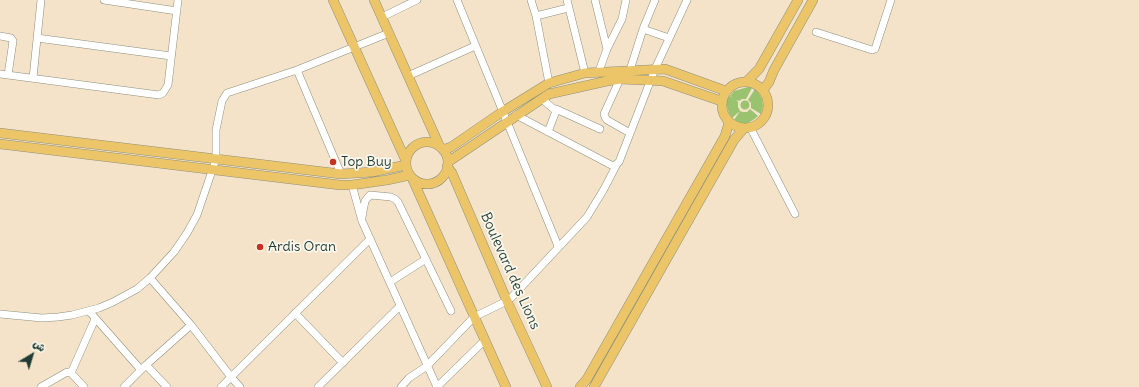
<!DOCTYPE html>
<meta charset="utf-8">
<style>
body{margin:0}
#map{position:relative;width:1139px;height:387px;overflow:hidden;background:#f5e3c9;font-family:Delius,"Playpen Sans Arabic",sans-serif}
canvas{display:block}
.north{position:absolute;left:12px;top:335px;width:40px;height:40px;-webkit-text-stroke:3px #fbf7ec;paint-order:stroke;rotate:38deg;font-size:11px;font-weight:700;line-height:16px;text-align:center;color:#1f3d34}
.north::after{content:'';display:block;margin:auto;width:14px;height:18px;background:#1f3d34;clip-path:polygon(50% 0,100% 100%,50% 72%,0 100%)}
</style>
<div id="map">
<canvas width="1139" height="387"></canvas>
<div class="north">ش</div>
</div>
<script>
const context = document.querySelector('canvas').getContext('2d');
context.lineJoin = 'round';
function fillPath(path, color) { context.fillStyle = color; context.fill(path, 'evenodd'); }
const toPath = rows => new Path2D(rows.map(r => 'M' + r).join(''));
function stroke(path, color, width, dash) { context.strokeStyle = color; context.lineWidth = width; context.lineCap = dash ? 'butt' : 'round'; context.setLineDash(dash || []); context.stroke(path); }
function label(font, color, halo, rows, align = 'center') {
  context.font = font + ' Delius,sans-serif'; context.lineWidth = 3.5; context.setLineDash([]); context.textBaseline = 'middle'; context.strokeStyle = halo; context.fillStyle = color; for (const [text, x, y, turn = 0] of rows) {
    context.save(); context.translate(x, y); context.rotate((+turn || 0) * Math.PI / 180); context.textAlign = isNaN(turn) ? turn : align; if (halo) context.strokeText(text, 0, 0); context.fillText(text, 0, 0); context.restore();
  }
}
const green = toPath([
 [748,87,752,88,746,99,742,99,739,101,736,100,738,102,738,107,740,111,732,118,729,113,726,103,727,100,729,96,733,98,730,96,734,91],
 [755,89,758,92,762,99,763,106,761,114,751,108,751,103,748,100],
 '740.5 105a4.5 4.5 0 1 1 9 0a4.5 4.5 0 1 1-9 0Z',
 [750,109,758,116,753,120,748,123,740,123,734,120,740,111,743,112,747,112]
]);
const minor = toPath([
 [104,0,177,11],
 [531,0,536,16,549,83],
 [567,0,585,73],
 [595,0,607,49],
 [536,16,568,8],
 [382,17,417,0],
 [643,29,669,38],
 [816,32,872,50,875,49,876,46,891,0],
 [0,36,11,38,13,41,8,75],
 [37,38,171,56],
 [297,70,341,174],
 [630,70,643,29,655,0],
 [599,71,607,49,622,19,626,0],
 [0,74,159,95,163,93,168,85,178,0],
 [408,76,475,46],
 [33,78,41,0],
 [620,79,604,114,605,117,607,120,630,133],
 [542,99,556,111,548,132],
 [556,109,600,129],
 [516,115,613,166,615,165,619,162,655,69,687,0],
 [750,127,795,214],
 [352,185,362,221,437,387],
 [362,217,365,201,370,195,391,197,395,199,398,202,451,311],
 [557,249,587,217,604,189,617,164],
 [150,278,191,325,231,377,240,387],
 [390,282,426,259],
 [89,311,141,370],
 [295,313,343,363],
 [0,314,42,318,58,317,72,315,99,308,113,302,137,289,150,278,174,252,187,233,197,215,216,159,216,130,222,101,227,93,297,70,389,33],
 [146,365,167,387],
 [71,373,95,319],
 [41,387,67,372,71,373,84,387],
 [124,387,146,365,191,325],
 [221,387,370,239],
 [318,387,400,306],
 [401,387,409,378,427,366,474,317,507,301,511,298,557,249,558,246,457,0],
 [437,387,485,340]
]);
const major = toPath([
 [333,0,406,161],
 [374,0,440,147],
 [747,81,759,69,798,0],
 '722 105a23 23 0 1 1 46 0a23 23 0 1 1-46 0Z',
 [763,90,769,82,774,70,813,0],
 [0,133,341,174,372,172,406,165],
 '406 163a21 21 0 1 1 42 0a21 21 0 1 1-42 0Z',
 [0,144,340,185,352,185,387,180,410,175],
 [443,150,451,147,502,112,549,83,585,73,665,69,726,91],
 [448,162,549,94,607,81,620,79,663,81,721,101],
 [447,166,452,173,507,301,547,387],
 [412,178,506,387],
 [580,387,587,379,725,136,729,123,726,118],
 [594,387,734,140,744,128]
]);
const markers = [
 [333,162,4,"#c8321e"],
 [260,247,4,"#c8321e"]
];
const poiNames = [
 ["Top Buy",341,162],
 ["Ardis Oran",268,247]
];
const streetNames = [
 ["Boulevard des Lions",510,271,66]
];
fillPath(green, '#9ac36f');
stroke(minor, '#8a907e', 8);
stroke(major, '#8a907e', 10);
stroke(minor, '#fff', 7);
stroke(major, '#edc569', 9);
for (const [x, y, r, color] of markers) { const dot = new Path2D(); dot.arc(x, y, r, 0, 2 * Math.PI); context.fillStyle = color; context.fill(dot); stroke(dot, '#fbf7ec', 1.5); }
label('14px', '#1f3d34', '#fbf7ec', poiNames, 'left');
label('14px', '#1f3d34', '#fbf7ec', streetNames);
</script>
